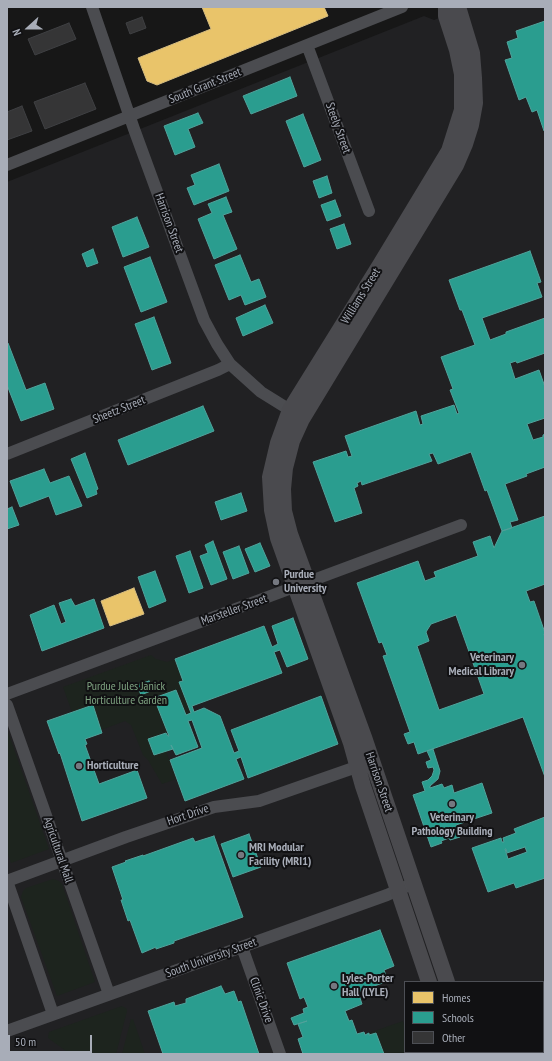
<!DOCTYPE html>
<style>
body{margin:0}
#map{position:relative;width:552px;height:1061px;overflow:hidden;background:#171717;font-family:"PT Sans Narrow",sans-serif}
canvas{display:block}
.frame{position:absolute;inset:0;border:8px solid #a8adb8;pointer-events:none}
.legend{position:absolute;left:404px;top:981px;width:140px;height:72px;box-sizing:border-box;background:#111113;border:1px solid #4d4f55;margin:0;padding:5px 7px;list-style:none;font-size:12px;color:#a8adb8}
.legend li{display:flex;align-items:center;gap:8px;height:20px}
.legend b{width:20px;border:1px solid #4d4f55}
.north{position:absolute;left:8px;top:8px;width:40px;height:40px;-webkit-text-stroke:3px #111113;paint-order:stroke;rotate:249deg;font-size:11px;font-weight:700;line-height:16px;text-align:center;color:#a8adb8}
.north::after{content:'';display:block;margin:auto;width:14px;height:18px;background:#a8adb8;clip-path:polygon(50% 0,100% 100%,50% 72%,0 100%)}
.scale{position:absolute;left:8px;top:1035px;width:84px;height:18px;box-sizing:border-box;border:2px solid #a8adb8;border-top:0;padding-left:5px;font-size:12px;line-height:14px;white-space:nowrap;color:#a8adb8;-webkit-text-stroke:3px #111113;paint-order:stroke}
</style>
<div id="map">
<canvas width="552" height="1061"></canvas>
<div class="frame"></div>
<ul class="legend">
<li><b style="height:11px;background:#e9c46a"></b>Homes</li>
<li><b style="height:11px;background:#2a9d8f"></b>Schools</li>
<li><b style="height:11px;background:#353536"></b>Other</li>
</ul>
<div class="north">N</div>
<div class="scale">50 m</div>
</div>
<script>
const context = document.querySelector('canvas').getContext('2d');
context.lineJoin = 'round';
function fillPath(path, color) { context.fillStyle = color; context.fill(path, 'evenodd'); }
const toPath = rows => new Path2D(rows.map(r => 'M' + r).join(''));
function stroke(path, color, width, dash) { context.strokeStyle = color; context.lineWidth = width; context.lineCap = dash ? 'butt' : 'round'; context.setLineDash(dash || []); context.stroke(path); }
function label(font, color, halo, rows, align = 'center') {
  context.font = font + ' "PT Sans Narrow",sans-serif'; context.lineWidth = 4; context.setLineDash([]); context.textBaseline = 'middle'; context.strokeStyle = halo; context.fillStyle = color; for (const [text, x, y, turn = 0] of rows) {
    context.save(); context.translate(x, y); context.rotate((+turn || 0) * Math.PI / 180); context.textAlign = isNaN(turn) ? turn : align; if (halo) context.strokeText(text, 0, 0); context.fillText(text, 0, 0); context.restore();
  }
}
const built = toPath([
 [467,7,545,7,545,1054,7,1054,7,182,424,16,434,20],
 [405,982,543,982,543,1052,405,1052]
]);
const green = toPath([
 [151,655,156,659,167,662,175,659,183,681,179,682,191,713,186,715,176,690,155,698,169,736,168,736,166,733,148,740,154,755,166,751,176,779,162,784,148,760,143,755,131,725,125,721,101,730,93,705,72,712,63,687],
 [7,729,49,849,11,863,7,851],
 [53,879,59,881,62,884,95,982,57,996,21,897,23,891,26,888],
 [122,1006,127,1009,127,1011,116,1054,70,1054,48,1038,49,1032],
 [131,1019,133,1019,145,1054,122,1054],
 [403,1021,405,1028,405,1052,414,1052,415,1054,384,1054,376,1033,369,1035,369,1033]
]);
const homes = toPath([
 [202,7,324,7,328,16,157,85,147,81,138,58,211,29,202,7],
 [134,588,144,614,110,626,101,601,134,588]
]);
const schools = toPath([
 [545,21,545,131,544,131,537,110,532,112,526,97,519,100,505,60,512,58,507,42,518,38,516,31,545,21],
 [290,77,297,96,251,114,243,96,290,77],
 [198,113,203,123,188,129,195,147,175,155,164,126,198,113],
 [303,114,321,160,304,167,286,121,303,114],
 [219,164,229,191,194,205,187,188,195,185,191,175,219,164],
 [327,176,332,193,319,198,313,181,327,176],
 [226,197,232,212,223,215,237,249,214,259,198,219,212,213,208,204,226,197],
 [335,200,341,216,327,221,321,205,335,200],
 [137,217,149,247,123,257,112,227,137,217],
 [344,224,351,244,337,249,330,229,344,224],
 [93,249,98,263,87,267,82,254,93,249],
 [530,251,541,282,537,283,542,297,482,318,490,340,506,334,506,332,545,318,545,353,517,363,516,361,510,363,515,379,539,370,545,387,545,418,527,424,533,440,543,437,543,435,545,434,545,467,526,474,527,476,505,484,518,520,510,522,512,528,502,531,487,490,485,491,471,452,438,464,433,453,429,454,432,461,362,485,361,481,357,483,358,486,354,488,362,513,335,522,313,462,346,451,348,457,352,456,345,436,416,411,420,425,423,424,421,416,454,405,457,414,459,413,450,390,453,389,441,357,475,345,462,310,460,310,449,280,530,251],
 [240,255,251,282,259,279,266,297,245,305,241,295,229,300,215,265,240,255],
 [150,257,167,302,141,312,124,267,150,257],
 [265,305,273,323,243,336,236,318,265,305],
 [154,317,171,363,152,370,135,324,154,317],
 [7,343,8,343,26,390,45,383,54,409,21,421,7,385,7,343],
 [203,406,214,431,128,465,118,440,203,406],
 [85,453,98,489,96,490,97,494,87,498,71,459,85,453],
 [44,469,50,483,69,476,82,506,56,515,49,496,20,507,10,481,44,469],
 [241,493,247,511,221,520,215,502,241,493],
 [12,507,19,525,7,529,7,509,12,507],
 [545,516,545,584,526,591,530,602,534,601,545,633,544,634,545,638,545,777,523,717,418,754,414,742,408,744,404,734,410,732,383,656,387,655,382,642,379,643,357,583,418,561,425,581,436,577,434,572,478,556,473,542,490,536,494,548,502,531,545,516],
 [456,615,484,694,439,710,417,646,429,641,426,632,431,624,456,615],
 [213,541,227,579,211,585,200,556,208,553,205,545,213,541],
 [260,543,270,566,255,572,245,549,260,543],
 [239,546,249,573,233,579,223,552,239,546],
 [190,551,203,588,189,593,176,556,190,551],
 [155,571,166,601,149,608,138,577,155,571],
 [71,599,75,606,94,599,104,628,42,651,30,615,54,605,61,624,66,622,59,603,71,599],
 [293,618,308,659,287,667,280,650,274,652,282,673,192,706,194,712,204,708,220,716,234,753,239,751,231,730,321,696,338,744,248,778,241,757,236,759,244,779,185,801,170,760,202,748,192,720,188,721,198,747,176,755,171,745,173,749,154,755,148,739,166,733,168,736,169,736,154,698,176,690,186,715,191,713,179,682,183,681,175,659,264,626,272,647,278,644,272,626,293,618],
 [149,681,153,690,141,695,137,685,149,681],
 [93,705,102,733,85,739,87,744,85,745,99,784,137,770,147,798,82,821,60,753,59,754,47,721,93,705],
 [433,749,440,771,438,779,430,786,430,788,442,784,444,788,452,785,454,793,482,783,492,813,456,825,460,837,450,840,449,838,441,841,442,843,431,847,413,795,425,791,422,782,428,780,432,776,434,770,433,767,428,768,426,762,431,760,427,751,433,749],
 [545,817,545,878,516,888,514,883,488,892,472,848,501,838,502,842,504,842,503,838,516,833,514,829,545,817],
 [525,847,527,852,508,859,505,849,506,849,507,853,525,847],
 [249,834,261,867,233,877,221,844,249,834],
 [214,836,243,917,174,941,174,943,156,949,156,947,142,953,130,920,128,921,121,900,123,900,112,867,126,862,125,861,143,855,143,856,193,838,195,842,214,836],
 [380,930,394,966,384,970,388,981,358,992,362,1004,345,1011,349,1021,352,1020,357,1034,364,1032,365,1035,369,1033,369,1035,376,1033,384,1054,303,1054,298,1039,303,1037,298,1024,307,1021,294,1025,291,1018,304,1013,303,1009,308,1007,304,997,300,999,287,963,380,930],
 [221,986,225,994,234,991,238,1002,241,1001,259,1054,163,1054,148,1011,174,1002,175,1006,186,1003,186,999,221,986]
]);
const building = toPath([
 [142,17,146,28,130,34,126,23,142,17],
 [69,23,76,39,35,55,28,39,69,23],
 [85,83,96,109,45,129,34,102,85,83],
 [22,106,32,131,7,140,7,112,22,106]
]);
const minor = toPath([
 [92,7,134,129,204,320,217,344,230,364,261,392,290,410],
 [307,45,369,211],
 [7,165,402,7],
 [7,454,218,370,230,364],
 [7,694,461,525],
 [7,705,109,994],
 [242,947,280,1054],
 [53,1014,7,881,126,837,214,807,259,801,365,764],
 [7,1031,387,895,414,883]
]);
const secondary = toPath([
 [429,982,363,786,351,743,278,538,272,510,270,477,278,443,290,410,380,265,449,151,462,110,462,74,457,50,446,16,446,7],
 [447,982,365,740,290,534,284,511,283,489,285,468,292,441,302,419,456,165,465,144,471,125,475,103,474,78,472,53,459,10,456,7],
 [453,1052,454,1054],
 [472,1052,473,1054]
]);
const markers = [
 [276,582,4,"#757880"],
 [522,665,4,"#757880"],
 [79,766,4,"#757880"],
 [452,804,4,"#757880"],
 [241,855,4,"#757880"],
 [334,986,4,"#757880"]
];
const streetNames = [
 ["South Grant Street",205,86,-22],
 ["Steely Street",338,128,70],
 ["Harrison Street",169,223,70],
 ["Williams Street",361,296,-58],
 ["Sheetz Street",119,410,-22],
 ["Marsteller Street",234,610,-20],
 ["Harrison Street",379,782,71],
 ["Hort Drive",188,815,-19],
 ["Agricultural Mall",58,850,71],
 ["South University Street",211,958,-20],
 ["Clinic Drive",261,1000,70]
];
const poiNames = [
 ["Purdue",284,575],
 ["University",284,589],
 ["Veterinary",514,658,"right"],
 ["Medical Library",514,672,"right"],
 ["Horticulture",87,766],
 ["Veterinary",452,818,"center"],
 ["Pathology Building",452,832,"center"],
 ["MRI Modular",249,848],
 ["Facility (MRI1)",249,862],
 ["Lyles-Porter",342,979],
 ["Hall (LYLE)",342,993]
];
const parkNames = [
 ["Purdue Jules Janick",126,687],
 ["Horticulture Garden",126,701]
];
fillPath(built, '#212123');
fillPath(green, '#1d241e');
fillPath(homes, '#e9c46a');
stroke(homes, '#d6bd81', 1);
fillPath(schools, '#2a9d8f');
stroke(schools, '#50a29b', 1);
fillPath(building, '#353536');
stroke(building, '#3f4043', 1);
stroke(minor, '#4b4c50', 12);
stroke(secondary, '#4a4a4e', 16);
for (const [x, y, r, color] of markers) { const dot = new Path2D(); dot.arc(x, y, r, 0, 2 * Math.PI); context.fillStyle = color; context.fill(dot); stroke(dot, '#111113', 1.5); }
label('12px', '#a8adb8', '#111113', streetNames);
label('bold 12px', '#a8adb8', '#111113', poiNames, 'left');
label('12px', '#7fa381', '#111113', parkNames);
</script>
